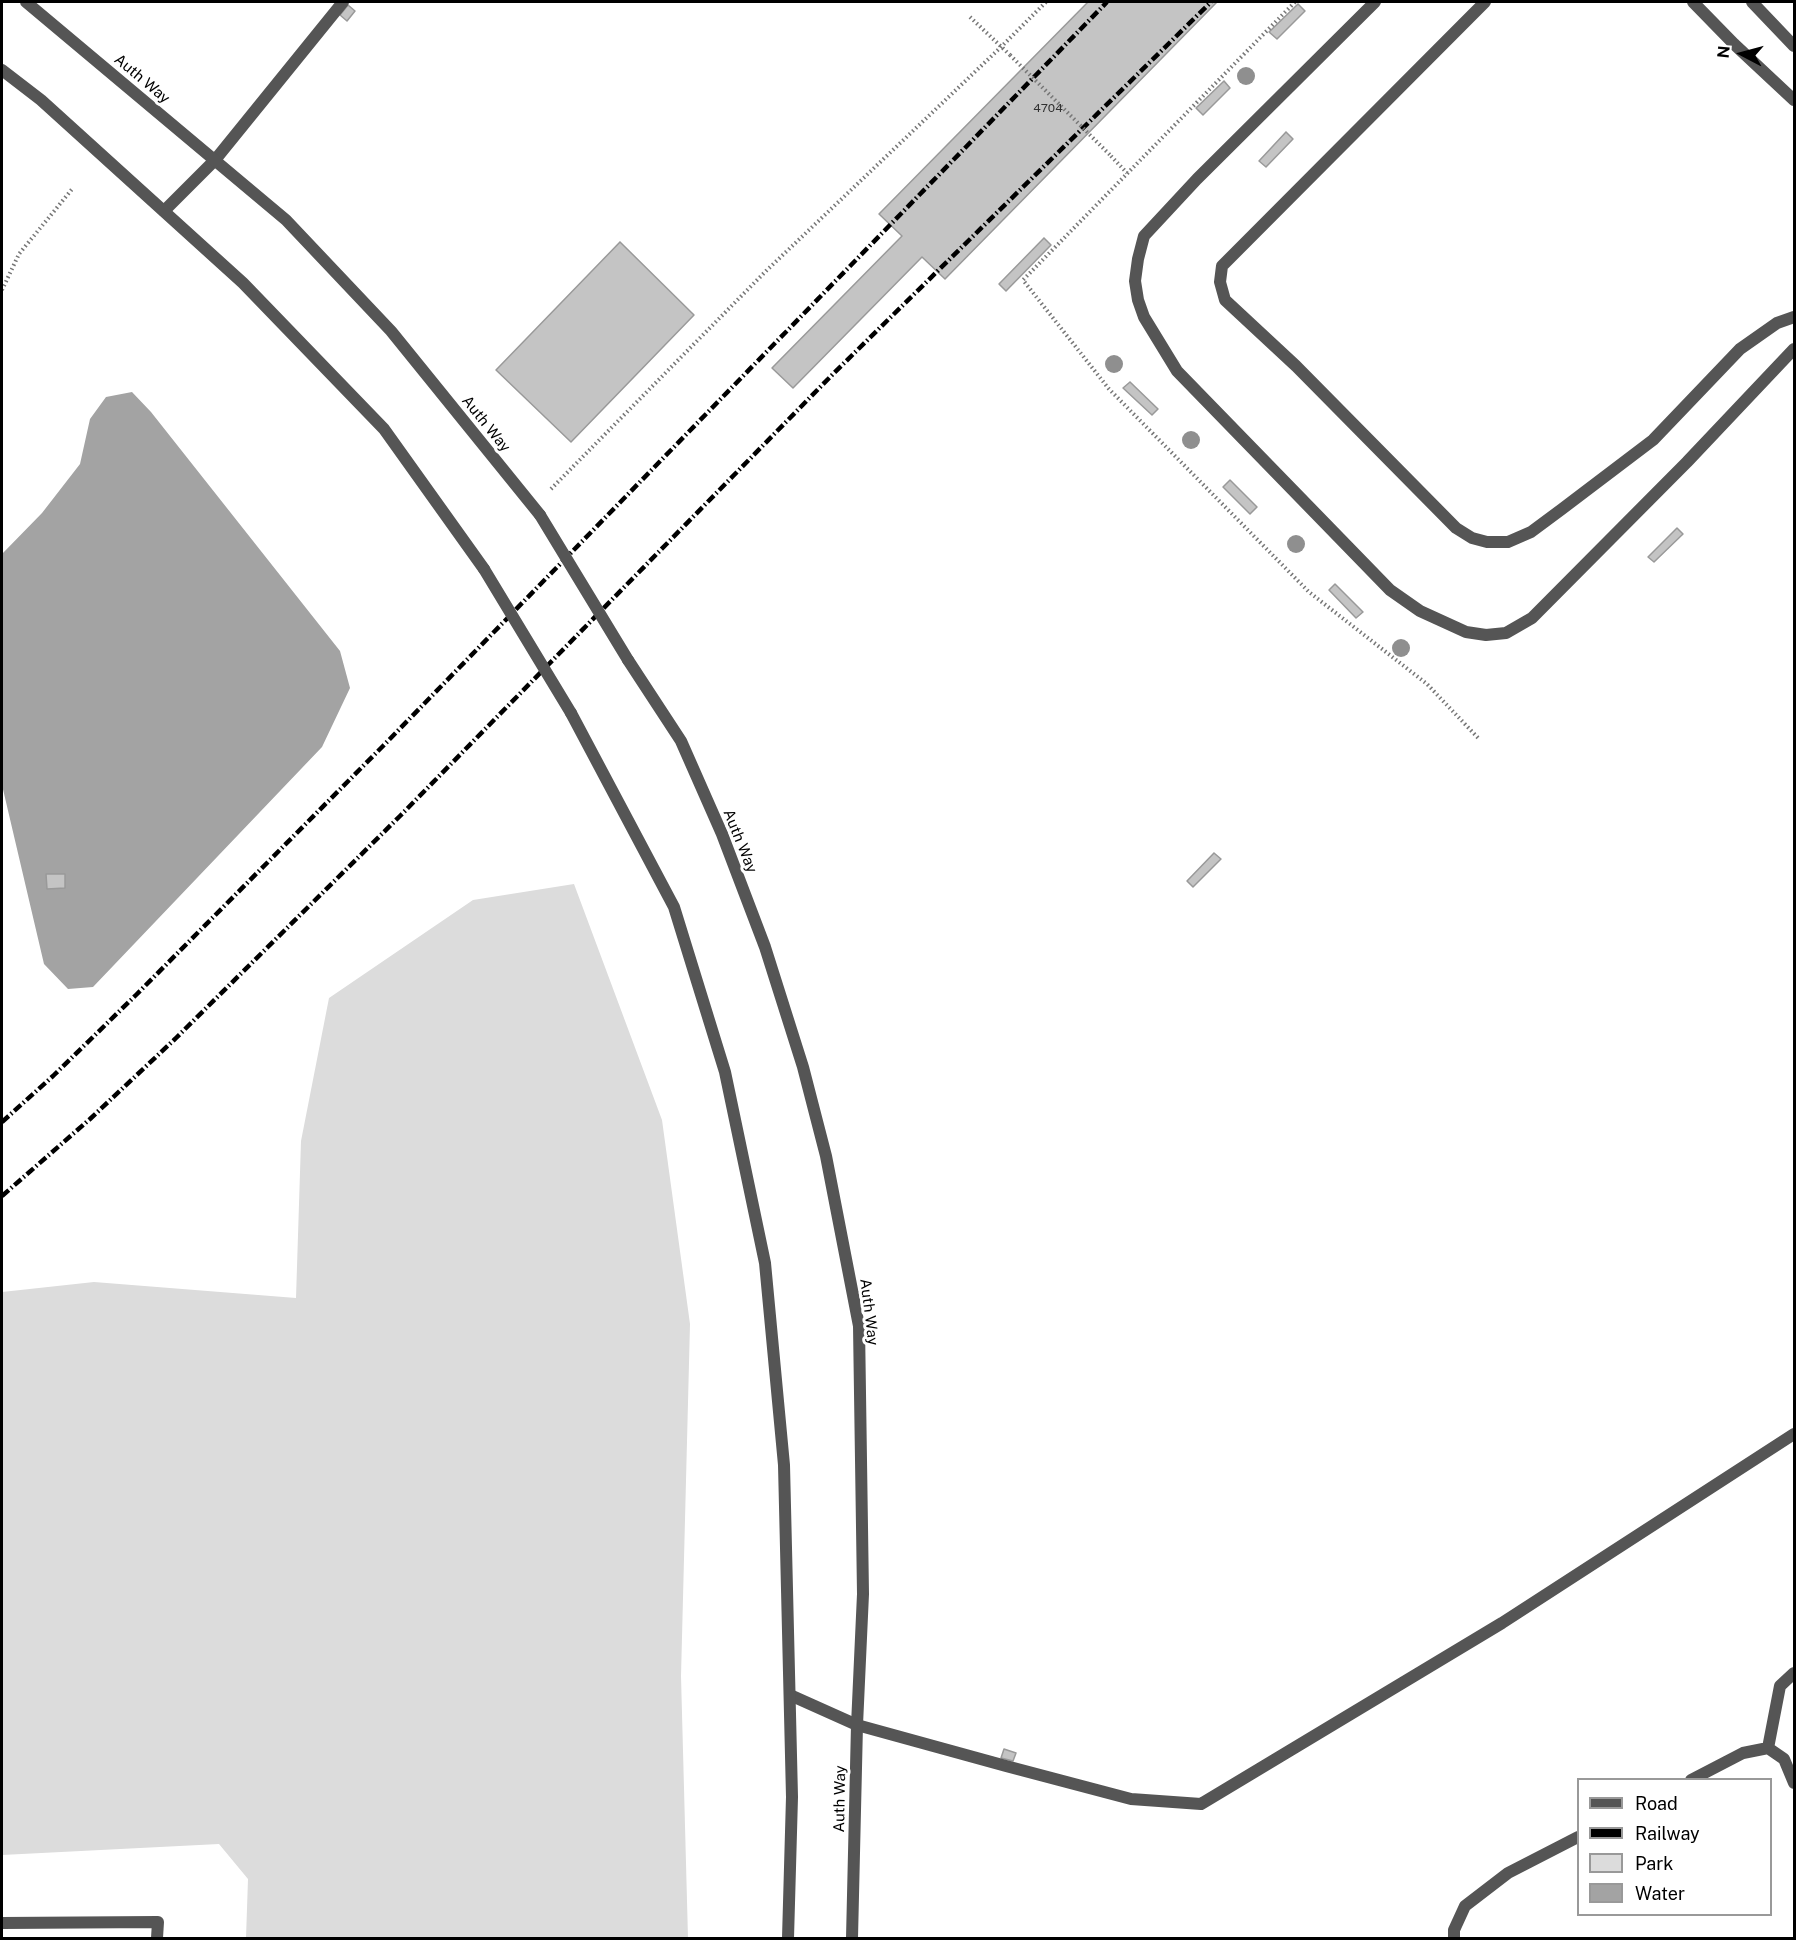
<!DOCTYPE html>
<style>
body{margin:0}
#map{position:relative;width:1796px;height:1940px;overflow:hidden;background:#fff;font-family:"Public Sans",sans-serif}
canvas{display:block}
.frame{position:absolute;inset:0;border:3px solid #000;pointer-events:none}
.legend{position:absolute;left:1577px;top:1778px;width:195px;height:138px;box-sizing:border-box;background:#fff;border:2px solid #999;margin:0;padding:8px 10px;list-style:none;font-size:18px;color:#000}
.legend li{display:flex;align-items:center;gap:12px;height:30px}
.legend b{width:30px;border:2px solid #999}
.north{position:absolute;left:1712px;top:24px;width:60px;height:60px;-webkit-text-stroke:4px #fff;paint-order:stroke;rotate:276deg;font-size:16px;font-weight:700;line-height:24px;text-align:center;color:#000}
.north::after{content:'';display:block;margin:auto;width:21px;height:27px;background:#000;clip-path:polygon(50% 0,100% 100%,50% 72%,0 100%)}
</style>
<div id="map">
<canvas width="1796" height="1940"></canvas>
<div class="frame"></div>
<ul class="legend">
<li><b style="height:8px;background:#555"></b>Road</li>
<li><b style="height:8px;background:#000"></b>Railway</li>
<li><b style="height:16px;background:#dcdcdc"></b>Park</li>
<li><b style="height:16px;background:#a3a3a3"></b>Water</li>
</ul>
<div class="north">N</div>
</div>
<script>
const context = document.querySelector('canvas').getContext('2d');
context.lineJoin = 'round';
function fillPath(path, color) { context.fillStyle = color; context.fill(path, 'evenodd'); }
const toPath = rows => new Path2D(rows.map(r => 'M' + r).join(''));
function stroke(path, color, width, dash) { context.strokeStyle = color; context.lineWidth = width; context.lineCap = dash ? 'butt' : 'round'; context.setLineDash(dash || []); context.stroke(path); }
function label(font, color, halo, rows, align = 'center') {
  context.font = font + ' "Public Sans",sans-serif'; context.lineWidth = 6; context.setLineDash([]); context.textBaseline = 'middle'; context.strokeStyle = halo; context.fillStyle = color; for (const [text, x, y, turn = 0] of rows) {
    context.save(); context.translate(x, y); context.rotate((+turn || 0) * Math.PI / 180); context.textAlign = isNaN(turn) ? turn : align; if (halo) context.strokeText(text, 0, 0); context.fillText(text, 0, 0); context.restore();
  }
}
const green = toPath([
 [574,884,662,1120,690,1324,681,1676,688,1938,246,1938,248,1879,219,1844,2,1855,2,1292,94,1282,296,1298,301,1141,329,998,473,900]
]);
const water = toPath([
 [132,392,151,412,340,651,350,688,322,747,93,987,68,989,44,964,2,785,2,554,42,513,80,464,90,419,106,397]
]);
const building = toPath([
 [1088,2,1217,2,945,279,922,257,793,388,772,368,902,236,879,214,1088,2],
 [1298,4,1305,11,1277,39,1269,32,1298,4],
 [348,5,355,11,347,21,340,15,348,5],
 [1224,81,1230,88,1203,115,1196,108,1224,81],
 [1286,132,1293,139,1266,167,1259,161,1286,132],
 [1044,238,1051,245,1006,291,999,284,1044,238],
 [620,242,694,315,571,442,496,370,620,242],
 [1130,382,1158,409,1152,415,1123,388,1130,382],
 [1230,480,1257,507,1250,514,1223,487,1230,480],
 [1677,528,1683,534,1654,562,1648,557,1677,528],
 [1335,584,1363,612,1356,618,1329,590,1335,584],
 [1214,853,1221,859,1193,887,1187,881,1214,853],
 [46,874,65,874,65,888,47,889,46,874],
 [1004,1749,1016,1753,1013,1761,1001,1758,1004,1749]
]);
const path = toPath([
 [1295,2,1023,280,1109,389,1309,592,1427,684,1480,740],
 [970,17,1010,55],
 [1111,156,1127,173],
 [2,290,19,254,73,188],
 [551,489,766,271,1001,47,1046,2]
]);
const service = toPath([
 [1375,2,1197,179,1144,236,1138,259,1135,281,1138,300,1144,317,1177,371,1390,590,1420,611,1466,632,1486,635,1506,633,1532,618,1687,462,1794,349],
 [1485,2,1222,266,1220,282,1225,300,1296,366,1456,528,1472,538,1487,542,1508,542,1531,532,1562,509,1653,440,1740,349,1777,323,1794,317],
 [1693,2,1734,44,1794,100],
 [1752,2,1794,46],
 [164,211,215,160,343,2],
 [790,1695,857,1725,1006,1766,1131,1799,1201,1804,1502,1623,1794,1434],
 [1768,1748,1780,1686,1794,1673],
 [1691,1780,1743,1753,1768,1748,1784,1759,1794,1783],
 [2,1923,158,1922,157,1938],
 [1454,1938,1454,1930,1465,1906,1508,1873,1578,1837]
]);
const tertiary = toPath([
 [26,2,286,220,391,331,540,515],
 [2,70,41,100,243,283,384,429,484,569],
 [628,660,681,741,722,834,765,947,803,1067,826,1156,859,1326,863,1594,857,1725,852,1938],
 [571,713,674,907,725,1072,765,1263,784,1465,792,1797,788,1938]
]);
const rail = toPath([
 [2,1122,53,1076,136,995,383,746,1107,2],
 [2,1196,90,1119,175,1039,400,816,834,373,1211,2]
]);
const pathBridge = toPath([
 [1010,55,1111,156]
]);
const tertiaryBridge = toPath([
 [540,515,628,660],
 [484,569,571,713]
]);
const trees = [
 [1246,76],
 [1114,364],
 [1191,440],
 [1296,544],
 [1401,648]
];
const numberNames = [
 ["4704",1048,108]
];
const streetNames = [
 ["Auth Way",142,79,40],
 ["Auth Way",486,424,51],
 ["Auth Way",740,841,68],
 ["Auth Way",869,1312,83],
 ["Auth Way",840,1799,-89]
];
fillPath(green, '#dcdcdc');
fillPath(water, '#a3a3a3');
fillPath(building, '#c4c4c4');
stroke(building, '#999', 1.5);
stroke(path, '#777', 4, [1.5, 3]);
stroke(service, '#555', 12);
stroke(tertiary, '#555', 12);
stroke(rail, '#000', 4.5, [9, 3, 1.5, 3]);
stroke(pathBridge, '#777', 4, [1.5, 3]);
stroke(tertiaryBridge, '#555', 12);
context.fillStyle = '#8f8f8f';
for (const [x, y] of trees) { context.beginPath(); context.arc(x, y, 9, 0, 2 * Math.PI); context.fill(); }
label('12px', '#313131', null, numberNames);
label('15px', '#000', '#fff', streetNames);
</script>
